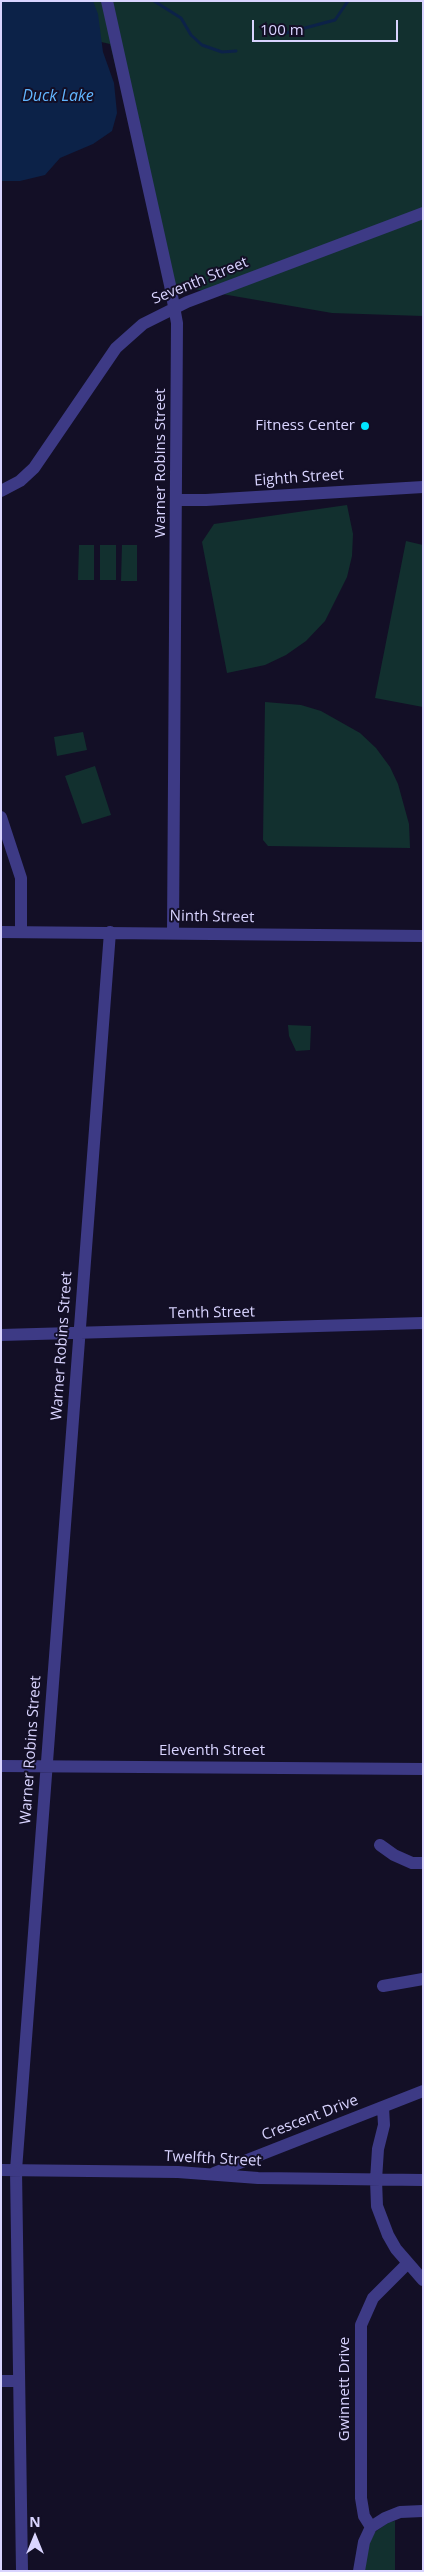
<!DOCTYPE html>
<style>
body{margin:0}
#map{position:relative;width:424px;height:2572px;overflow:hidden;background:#130f26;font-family:"Open Sans",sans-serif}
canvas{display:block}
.frame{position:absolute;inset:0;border:2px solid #d9d4ff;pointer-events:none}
.north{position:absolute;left:10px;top:2512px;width:50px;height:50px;-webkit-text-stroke:4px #130f26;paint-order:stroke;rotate:0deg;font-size:14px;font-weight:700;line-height:20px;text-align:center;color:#d9d4ff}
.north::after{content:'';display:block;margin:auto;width:18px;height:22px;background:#d9d4ff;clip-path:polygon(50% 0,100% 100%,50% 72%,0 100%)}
.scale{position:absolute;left:252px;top:20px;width:146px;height:22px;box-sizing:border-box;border:2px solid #d9d4ff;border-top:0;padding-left:6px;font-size:15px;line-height:18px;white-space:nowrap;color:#d9d4ff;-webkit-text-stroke:4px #130f26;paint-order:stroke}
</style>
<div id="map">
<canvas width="424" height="2572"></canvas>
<div class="frame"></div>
<div class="north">N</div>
<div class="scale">100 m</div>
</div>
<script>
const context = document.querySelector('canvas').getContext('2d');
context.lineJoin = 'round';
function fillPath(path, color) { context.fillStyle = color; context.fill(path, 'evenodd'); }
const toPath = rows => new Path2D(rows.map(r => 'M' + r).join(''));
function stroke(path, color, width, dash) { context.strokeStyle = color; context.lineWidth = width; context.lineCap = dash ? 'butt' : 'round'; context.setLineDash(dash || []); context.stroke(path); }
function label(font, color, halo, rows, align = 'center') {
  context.font = font + ' "Open Sans",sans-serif'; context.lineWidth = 4; context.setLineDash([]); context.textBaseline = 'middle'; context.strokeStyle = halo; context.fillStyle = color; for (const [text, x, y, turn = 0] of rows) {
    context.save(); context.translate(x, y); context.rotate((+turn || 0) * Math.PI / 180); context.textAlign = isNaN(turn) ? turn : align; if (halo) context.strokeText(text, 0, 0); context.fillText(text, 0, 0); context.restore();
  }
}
const green = toPath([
 [1,1,423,1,423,316,332,313,170,285,110,44,1,19],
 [347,505,353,534,352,556,347,577,325,621,306,641,286,655,265,665,227,673,202,542,214,524],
 [406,541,423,545,423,707,375,698],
 [79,545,94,545,94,580,78,580],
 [100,545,116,545,116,580,100,580],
 [122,545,137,545,137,581,121,581],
 [265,702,301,705,321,711,360,733,376,748,390,767,398,784,409,824,410,848,268,846,263,840],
 [83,732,87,750,57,756,54,737],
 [95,766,111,815,82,824,65,776],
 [288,1025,311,1026,310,1050,296,1051,289,1036],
 [395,2521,395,2571,363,2571,366,2549,375,2532,389,2522]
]);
const water = toPath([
 [1,1,93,1,98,14,103,52,114,83,117,113,112,131,93,144,60,158,45,175,20,181,1,181]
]);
const stream = toPath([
 [154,1,181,18,191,35,202,45,222,52,236,51],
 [286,33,335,20,348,1]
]);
const minor = toPath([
 [107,1,170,285,177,323,173,932],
 [1,491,20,481,34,468,116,348,143,324,187,302,423,213],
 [177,500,206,500,423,487],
 [1,817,21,878,21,932],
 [1,932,423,936],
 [1,1335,423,1323],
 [1,1766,423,1769],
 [380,1845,394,1855,412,1863,423,1863],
 [383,1986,423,1979],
 [383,2107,384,2125,378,2149,376,2180,377,2206,388,2235,396,2249,423,2280],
 [1,2170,178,2172,258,2178,423,2180],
 [214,2173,423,2091],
 [1,2381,19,2381],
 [371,2527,364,2516,361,2498,361,2325,373,2298,407,2264],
 [22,2571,16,2170,110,932],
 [359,2571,364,2542,371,2527,385,2518,400,2512,423,2511]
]);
const markers = [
 [365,426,5,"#00e5ff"]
];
const streetNames = [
 ["Seventh Street",200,281,-22],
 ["Warner Robins Street",161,463,-90],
 ["Eighth Street",299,478,-4],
 ["Ninth Street",212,917,1],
 ["Tenth Street",212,1313,-1],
 ["Warner Robins Street",62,1346,-86],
 ["Warner Robins Street",31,1750,-86],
 ["Eleventh Street",212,1751],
 ["Crescent Drive",310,2118,-21],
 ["Twelfth Street",213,2159,3],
 ["Gwinnett Drive",345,2389,-90]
];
const poiNames = [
 ["Fitness Center",355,426]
];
const waterNames = [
 ["Duck Lake",58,96]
];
fillPath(green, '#12302f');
fillPath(water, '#0c2248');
stroke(stream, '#0c2248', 3);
stroke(minor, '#3d3a85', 12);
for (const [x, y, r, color] of markers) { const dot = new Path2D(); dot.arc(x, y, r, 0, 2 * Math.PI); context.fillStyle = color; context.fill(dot); stroke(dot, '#130f26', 2); }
label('15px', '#d9d4ff', '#130f26', streetNames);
label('15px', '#d9d4ff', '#130f26', poiNames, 'right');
label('italic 16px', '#62b6ff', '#130f26', waterNames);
</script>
